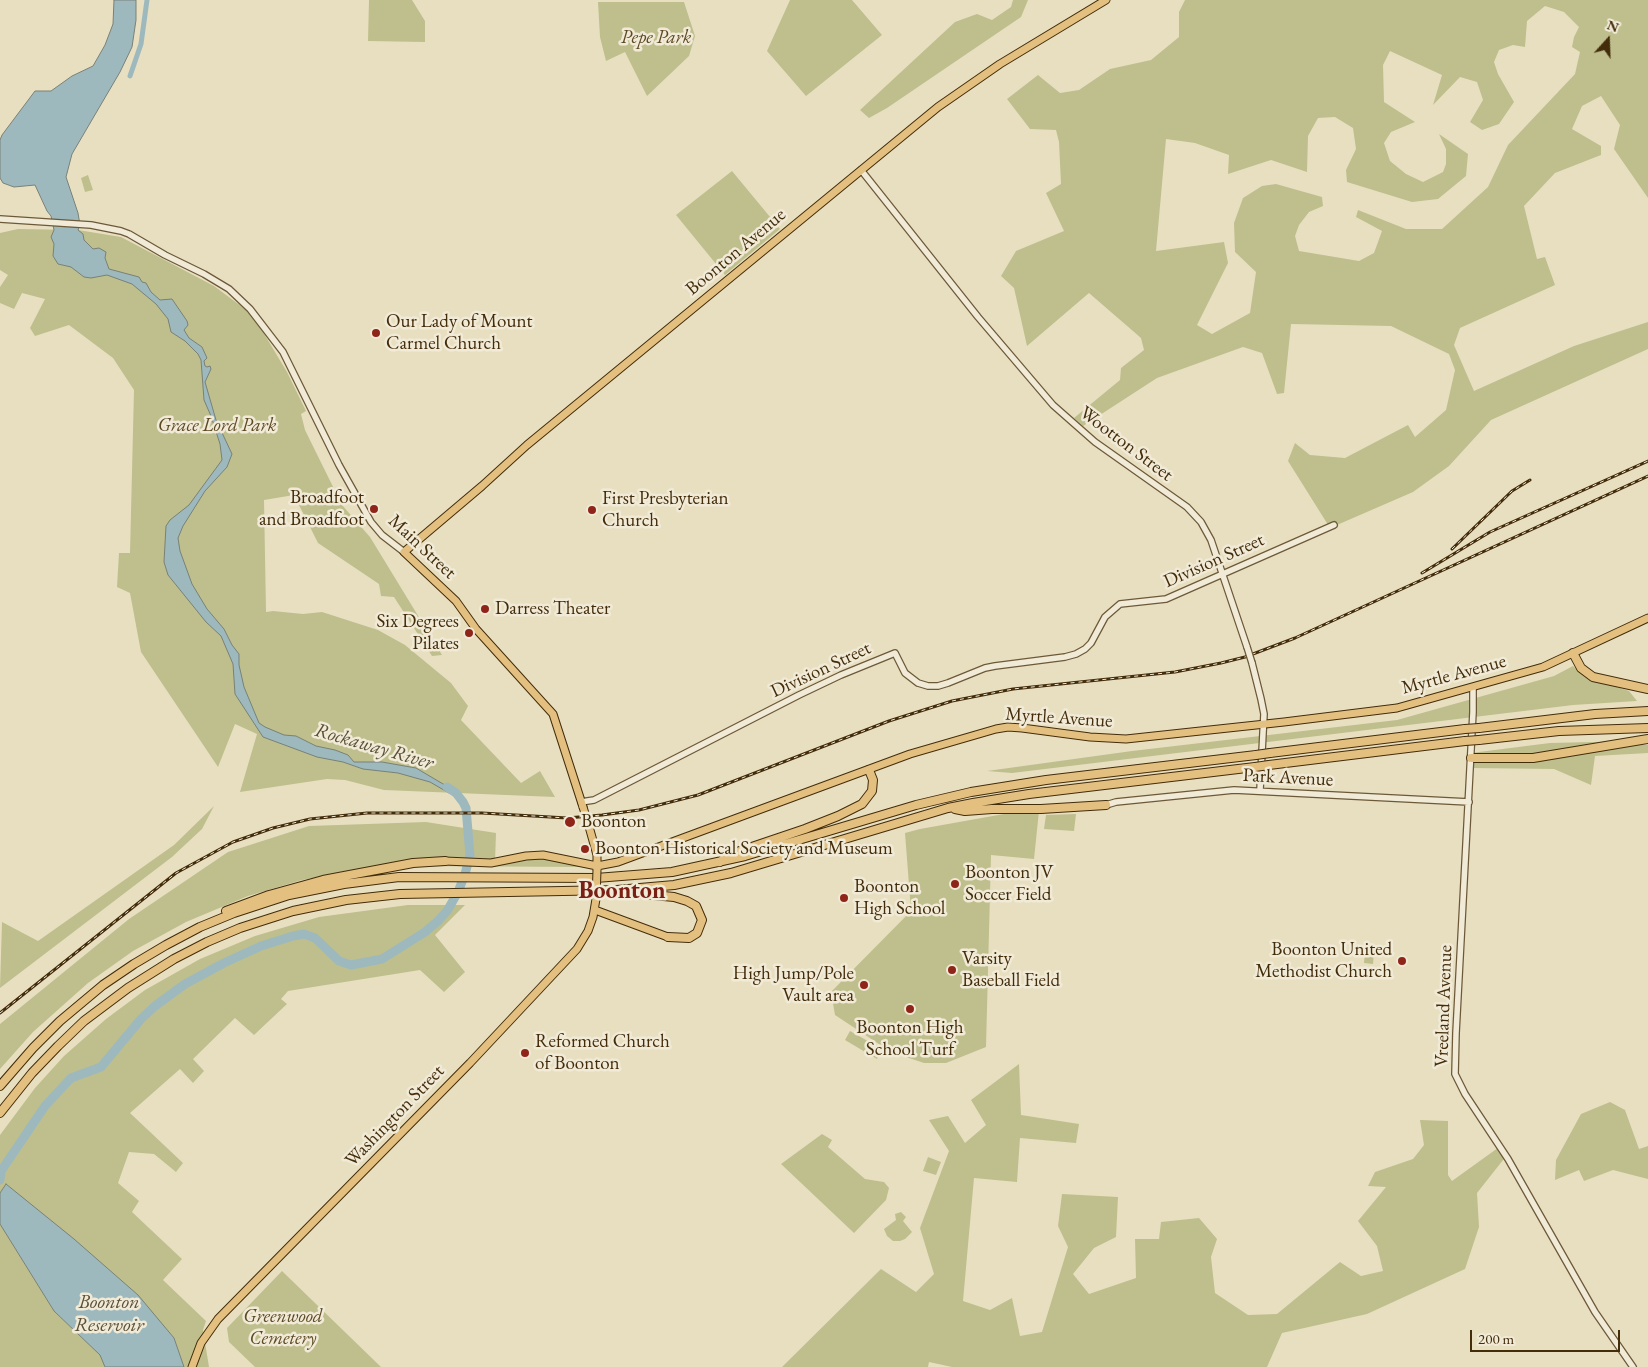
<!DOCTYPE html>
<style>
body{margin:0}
#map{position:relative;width:1648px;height:1367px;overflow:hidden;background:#e8dfc1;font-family:"EB Garamond",serif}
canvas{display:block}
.north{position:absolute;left:1583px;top:15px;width:50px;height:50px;-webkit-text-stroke:4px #f0ead7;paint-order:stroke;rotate:20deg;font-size:14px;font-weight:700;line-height:20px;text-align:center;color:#432c0a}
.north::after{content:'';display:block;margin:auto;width:18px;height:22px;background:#432c0a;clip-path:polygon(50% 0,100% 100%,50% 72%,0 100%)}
.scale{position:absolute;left:1470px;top:1330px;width:150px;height:22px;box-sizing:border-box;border:2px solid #432c0a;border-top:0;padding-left:6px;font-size:15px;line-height:18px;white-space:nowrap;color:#432c0a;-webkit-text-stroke:4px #f0ead7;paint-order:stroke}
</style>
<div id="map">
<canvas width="1648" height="1367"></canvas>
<div class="north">N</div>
<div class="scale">200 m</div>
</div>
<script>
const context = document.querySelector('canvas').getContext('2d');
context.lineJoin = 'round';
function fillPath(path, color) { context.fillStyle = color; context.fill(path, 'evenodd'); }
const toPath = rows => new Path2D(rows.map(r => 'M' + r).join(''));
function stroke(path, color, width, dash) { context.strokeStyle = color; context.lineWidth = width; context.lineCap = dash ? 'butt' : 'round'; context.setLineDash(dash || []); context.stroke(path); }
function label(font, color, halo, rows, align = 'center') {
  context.font = font + ' "EB Garamond",serif'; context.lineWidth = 5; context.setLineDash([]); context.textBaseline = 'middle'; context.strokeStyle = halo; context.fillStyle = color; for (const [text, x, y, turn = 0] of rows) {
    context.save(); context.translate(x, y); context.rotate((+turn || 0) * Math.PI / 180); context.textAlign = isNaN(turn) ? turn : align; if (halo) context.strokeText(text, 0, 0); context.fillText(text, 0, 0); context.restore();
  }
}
const green = toPath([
 [369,0,412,0,425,21,425,42,368,41],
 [790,0,852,0,882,35,806,96,767,51],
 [1013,0,1028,0,1021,17,887,108,869,118,860,110,955,22,977,14,992,20,1011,7],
 [1185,0,1648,0,1648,198,1614,149,1620,125,1601,96,1582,106,1572,129,1601,146,1601,155,1555,173,1524,206,1537,259,1545,257,1555,285,1460,328,1454,345,1474,391,1574,346,1648,322,1648,349,1491,420,1449,466,1413,492,1330,528,1288,461,1295,443,1310,455,1345,458,1408,425,1415,437,1446,410,1455,370,1449,354,1391,326,1291,324,1284,393,1277,394,1262,353,1243,347,1157,378,1083,426,1074,418,1120,380,1121,368,1144,350,1141,338,1089,293,1027,346,1014,288,1001,276,1016,251,1064,231,1046,193,1061,184,1059,142,1056,130,1030,129,1007,99,1038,75,1060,93,1079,90,1110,69,1151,60,1179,37,1179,12],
 [1545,6,1564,12,1579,27,1574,37,1572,47,1580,52,1575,74,1508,145,1488,187,1442,229,1406,229,1358,210,1356,217,1382,231,1374,253,1359,261,1299,251,1295,236,1299,225,1309,212,1323,206,1322,197,1276,184,1262,186,1243,198,1234,223,1235,252,1256,272,1250,313,1212,334,1197,325,1228,263,1224,242,1156,251,1166,139,1195,143,1229,155,1228,174,1271,160,1307,172,1308,136,1318,118,1335,117,1353,128,1356,149,1346,170,1347,182,1412,202,1438,199,1466,176,1468,154,1439,134,1446,149,1446,164,1443,172,1423,182,1406,174,1390,161,1384,143,1391,132,1415,122,1384,102,1383,65,1390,51,1442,75,1433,105,1460,77,1477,82,1483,100,1470,122,1482,130,1499,124,1514,102,1498,74,1494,62,1499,50,1513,45,1525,47,1527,21],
 [598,2,684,2,695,36,689,56,647,96,625,52,606,61,600,37],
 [732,171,780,229,725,275,676,215],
 [88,175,93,190,85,192,81,178],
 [18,229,78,230,121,237,214,286,245,309,263,332,287,372,306,411,301,414,305,430,342,505,370,537,442,655,432,656,394,597,381,596,379,584,318,543,294,495,264,500,266,612,273,611,303,614,322,612,378,630,405,645,451,683,468,706,461,720,521,783,540,771,555,797,384,790,345,780,327,779,240,792,257,734,235,724,218,767,141,652,130,593,117,587,119,553,130,553,134,390,113,358,69,325,35,336,30,328,45,299,22,293,14,309,0,303,0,287,8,275,0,270,0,233],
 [1573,666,1584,676,1629,691,1637,701,1573,705,1012,773,987,771,1132,751,1397,720,1554,676],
 [1635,741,1635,745,1648,745,1648,753,1595,756,1591,785,1554,769,1470,768,1471,753,1550,743],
 [214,806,202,829,172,857,0,988,2,922,38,941,174,845],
 [1039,811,1034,859,991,855,986,1047,946,1063,924,1063,891,1052,835,1015,831,992,911,911,905,833,920,829,1015,812],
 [1076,814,1074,831,1044,829,1046,815],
 [426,822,496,833,495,862,546,856,586,867,405,866,364,869,302,880,248,896,186,922,133,951,88,983,33,1032,0,1069,0,1024,129,919,228,852,309,826],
 [408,905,465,905,435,935,465,972,444,992,420,970,288,991,281,999,287,1004,254,1035,235,1018,193,1059,204,1071,193,1083,180,1069,130,1113,183,1163,176,1172,154,1154,129,1152,118,1183,139,1201,132,1212,182,1259,163,1280,206,1321,203,1330,209,1367,184,1367,174,1338,6,1184,0,1193,0,1135,35,1088,64,1056,106,1019,145,990,200,959,255,936,319,917],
 [1365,951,1374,952,1373,964,1364,963],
 [850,1031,882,1049,877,1059,845,1040],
 [1019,1064,1021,1115,1079,1124,1076,1143,1020,1138,1017,1182,974,1178,963,1301,990,1310,1012,1298,1020,1336,1042,1332,1068,1247,1058,1226,1062,1194,1118,1197,1116,1237,1094,1248,1073,1274,1089,1294,1136,1278,1135,1239,1159,1239,1161,1222,1199,1218,1217,1239,1211,1257,1215,1293,1248,1315,1277,1314,1340,1262,1361,1276,1383,1271,1377,1246,1358,1221,1386,1187,1368,1186,1375,1172,1413,1159,1424,1145,1420,1120,1448,1121,1448,1175,1452,1181,1502,1145,1507,1155,1477,1193,1479,1227,1465,1269,1367,1314,1282,1333,1267,1367,952,1367,929,1362,928,1367,782,1367,881,1269,916,1292,934,1274,920,1228,949,1151,929,1120,948,1116,965,1143,986,1125,971,1100],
 [1610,1102,1625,1110,1639,1149,1648,1146,1648,1179,1613,1170,1584,1181,1579,1170,1555,1180,1556,1160,1581,1114],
 [822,1134,832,1140,828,1147,865,1179,884,1182,889,1188,886,1200,854,1233,781,1164],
 [928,1157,941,1162,936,1175,923,1171],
 [901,1212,906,1217,903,1221,912,1232,905,1239,900,1241,893,1241,887,1236,884,1229,896,1220,895,1214],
 [0,1224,54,1311,101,1355,105,1367,0,1367],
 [282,1271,381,1367,255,1367,229,1342,227,1328]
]);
const water = toPath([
 [114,0,136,0,136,20,132,47,120,72,72,154,66,177,78,213,80,225,78,230,83,234,84,240,93,249,99,248,106,252,105,258,109,269,139,277,142,282,146,283,151,292,160,300,172,299,187,321,188,325,184,330,189,338,202,347,207,358,204,361,205,366,207,367,210,366,211,369,205,382,216,420,232,454,227,467,205,491,183,526,178,538,180,551,192,584,207,609,224,629,232,645,239,654,239,665,244,687,259,723,265,727,284,735,296,736,316,746,335,750,348,755,354,762,382,762,416,768,460,794,449,793,430,782,398,773,363,769,343,762,317,757,263,737,235,694,233,664,221,636,206,622,168,575,164,562,166,526,170,520,189,505,222,460,220,444,211,416,204,400,201,360,198,354,185,341,171,332,168,319,156,304,132,284,107,275,91,278,84,277,71,267,58,264,53,256,54,244,51,237,54,230,51,216,47,211,35,185,14,187,3,183,0,178,0,140,2,135,35,91,51,91,72,76,93,66,105,45,113,24,114,0],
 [6,1184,74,1239,138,1295,174,1338,184,1367,105,1367,100,1355,54,1311,0,1224,0,1193,6,1184]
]);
const canal = toPath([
 [130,76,141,44,147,0]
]);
const river = toPath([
 [0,1180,1,1171,45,1106,71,1078,101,1067,141,1019,155,1006,185,984,224,963,261,946,293,936,304,934,315,938,339,961,351,965,382,959,425,932,438,921,447,911,458,892,465,874,470,855,466,808,463,802,456,793,447,787]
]);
const minor = toPath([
 [861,170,978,317,1053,405,1095,442,1187,507,1201,522,1211,540,1247,647],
 [0,219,91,225,121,231,129,234,165,255,204,274,229,289,250,309,283,352,339,465,371,522,382,535,404,552],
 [1252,663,1261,699,1264,714,1260,790],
 [1473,687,1473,712,1456,1033,1455,1074,1465,1094,1508,1159,1595,1312,1633,1367],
 [581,802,594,800,799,695,841,675,895,653,905,673,918,683,928,686,938,686,948,683,985,668,995,666,1065,657,1076,654,1085,649,1091,643,1105,617,1120,604,1166,599,1334,525],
 [1106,805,1116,802,1234,790,1469,802]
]);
const major = toPath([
 [583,807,553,714,476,629,456,601,404,552,482,486,527,445,938,107,1000,64,1106,0],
 [588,823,597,855,597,869],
 [445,861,491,863,526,856,543,855,597,866,618,862,910,754,996,729,1008,727,1022,728,1090,737,1126,739,1284,722,1397,708,1543,667,1648,618],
 [595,910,668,937],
 [192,1367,201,1343,218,1319,470,1063,577,949,588,931,593,917,596,899]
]);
const highway = toPath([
 [1573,653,1581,668,1593,677,1648,689],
 [1479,728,1595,714,1648,711],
 [1479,740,1559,731,1648,728],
 [1270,753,1465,729],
 [1471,758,1533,758,1648,739],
 [1269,765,1465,741],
 [955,809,965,811,992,809,1041,809,1106,805],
 [720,862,728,855,805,829,838,816,862,804,872,791,873,780,869,770],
 [632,893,674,897,687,901,696,906,702,920,697,933,689,938,668,937],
 [226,911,269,895,323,880,413,863,445,861],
 [0,1086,33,1048,60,1021,103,985,134,964,166,945,200,927,234,913,289,895,344,884,399,877,596,878,672,872,745,856,916,805,971,792,1046,780,1256,755],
 [0,1113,32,1073,58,1046,84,1021,128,988,174,959,207,942,240,928,293,911,346,900,400,894,617,890,674,885,731,873,948,808,973,803,1029,794,1255,767]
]);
const rail = toPath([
 [1452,549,1512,491,1530,480],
 [1422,573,1490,532,1648,461],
 [0,1013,176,873,233,842,273,828,310,819,367,813,482,813,567,818,602,815,639,810,698,795,889,721,952,701,1013,689,1175,672,1221,663,1245,657,1295,638,1648,476]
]);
const minorBridge = toPath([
 [1247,647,1252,663]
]);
const majorBridge = toPath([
 [583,807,588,823],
 [596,899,597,870]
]);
const highwayBridge = toPath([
 [1465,729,1479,728],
 [1465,741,1479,740],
 [1256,755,1270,753],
 [1255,767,1269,765]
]);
const markers = [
 [376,333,5,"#8f2418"],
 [374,509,5,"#8f2418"],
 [592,510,5,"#8f2418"],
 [485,609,5,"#8f2418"],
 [469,633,5,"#8f2418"],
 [570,822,6,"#8f2418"],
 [585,849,5,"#8f2418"],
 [955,884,5,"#8f2418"],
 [844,898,5,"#8f2418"],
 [1402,961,5,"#8f2418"],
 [952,970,5,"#8f2418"],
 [864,985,5,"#8f2418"],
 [910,1009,5,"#8f2418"],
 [525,1053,5,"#8f2418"]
];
const parkNames = [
 ["Pepe Park",656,38],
 ["Grace Lord Park",217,426],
 ["Greenwood",283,1317],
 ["Cemetery",283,1339]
];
const streetNames = [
 ["Boonton Avenue",736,252,-40],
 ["Wootton Street",1126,444,37],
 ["Main Street",422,547,43],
 ["Division Street",1214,561,-24],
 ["Division Street",821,670,-25],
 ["Myrtle Avenue",1454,675,-15],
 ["Myrtle Avenue",1059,718,4],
 ["Park Avenue",1288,778,3],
 ["Vreeland Avenue",1444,1006,-88],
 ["Washington Street",395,1116,-46]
];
const poiNames = [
 ["Our Lady of Mount",386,322],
 ["Carmel Church",386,344],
 ["Broadfoot",364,498,"right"],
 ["and Broadfoot",364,520,"right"],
 ["First Presbyterian",602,499],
 ["Church",602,521],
 ["Darress Theater",495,609],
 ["Six Degrees",459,622,"right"],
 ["Pilates",459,644,"right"],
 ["Boonton",581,822],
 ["Boonton Historical Society and Museum",595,849],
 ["Boonton JV",965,873],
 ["Soccer Field",965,895],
 ["Boonton",854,887],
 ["High School",854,909],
 ["Boonton United",1392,950,"right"],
 ["Methodist Church",1392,972,"right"],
 ["Varsity",962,959],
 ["Baseball Field",962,981],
 ["High Jump/Pole",854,974,"right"],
 ["Vault area",854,996,"right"],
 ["Boonton High",910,1028,"center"],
 ["School Turf",910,1050,"center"],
 ["Reformed Church",535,1042],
 ["of Boonton",535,1064]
];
const waterNames = [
 ["Rockaway River",374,747,16],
 ["Boonton",109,1303],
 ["Reservoir",109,1326]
];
const districtNames = [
 ["Boonton",622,891]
];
fillPath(green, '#bebf8d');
fillPath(water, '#9db9be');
stroke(water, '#798176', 1);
stroke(canal, '#9db9be', 5);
stroke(river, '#9db9be', 9);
stroke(minor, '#6c5938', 8);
stroke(major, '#432c0a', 9);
stroke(highway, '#432c0a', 10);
stroke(minor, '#f0ead7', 5.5);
stroke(major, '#e4c080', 7);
stroke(highway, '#e4c080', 8);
stroke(rail, '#432c0a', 3);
stroke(rail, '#f0ead7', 1, [4]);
stroke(minorBridge, '#6c5938', 8, []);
stroke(majorBridge, '#432c0a', 9, []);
stroke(highwayBridge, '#432c0a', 10, []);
stroke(minorBridge, '#f0ead7', 5.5);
stroke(majorBridge, '#e4c080', 7);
stroke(highwayBridge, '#e4c080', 8);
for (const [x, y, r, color] of markers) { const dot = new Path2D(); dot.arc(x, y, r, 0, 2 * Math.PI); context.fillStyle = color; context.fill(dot); stroke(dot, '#f0ead7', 2); }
label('italic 19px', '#5c4924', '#f0ead7', parkNames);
label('19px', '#432c0a', '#f0ead7', streetNames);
label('19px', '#432c0a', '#f0ead7', poiNames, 'left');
label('italic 20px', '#5a4f37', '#f0ead7', waterNames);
label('bold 24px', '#7a1f14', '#f0ead7', districtNames);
</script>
